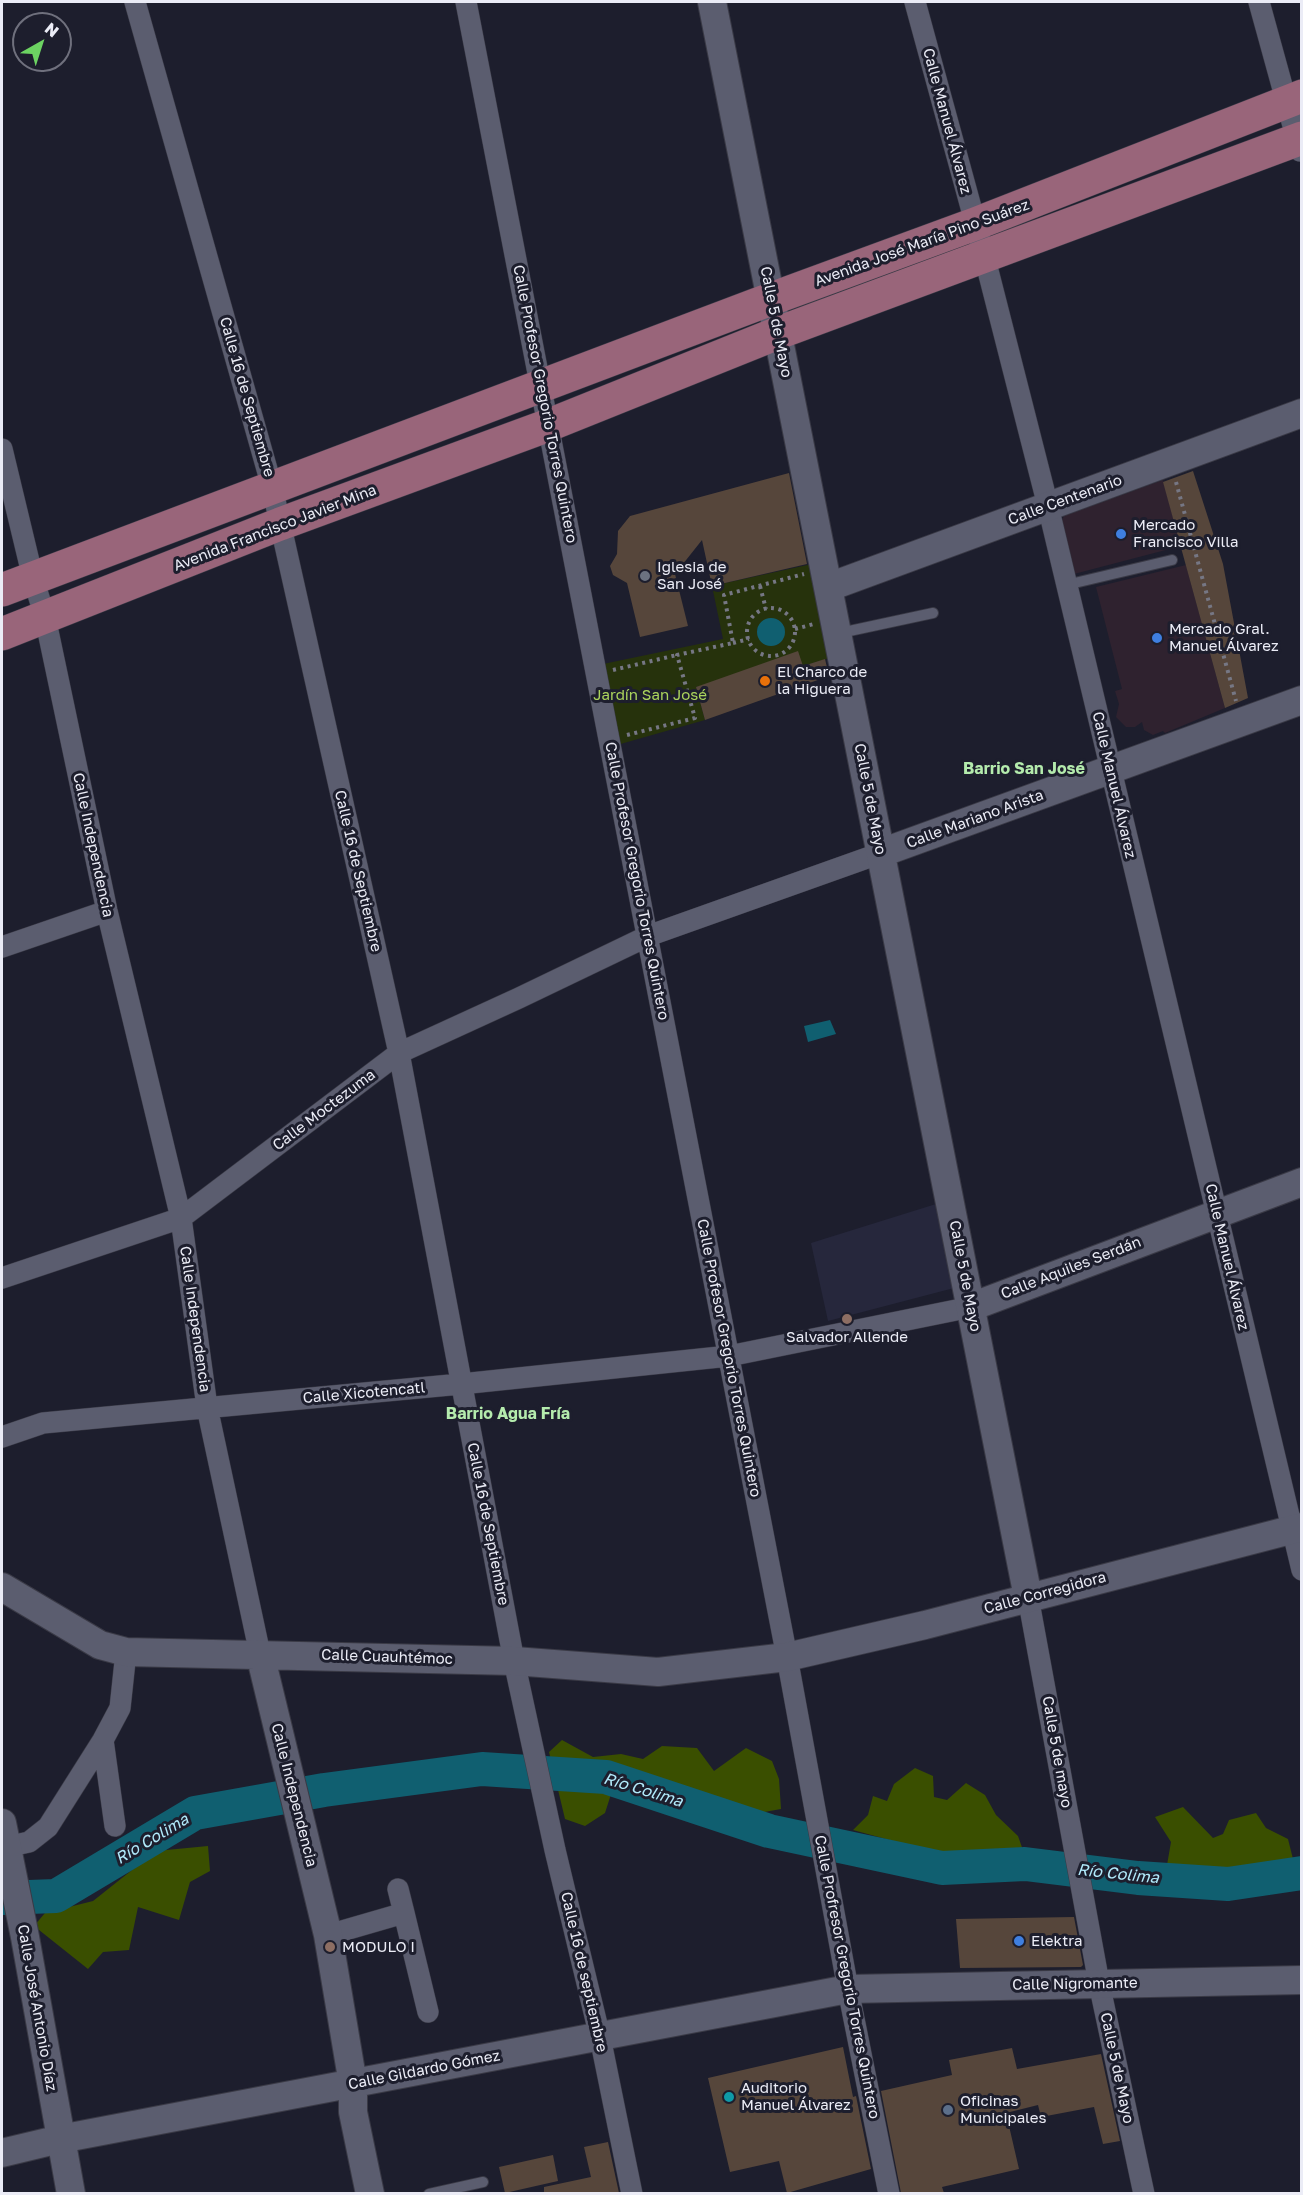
<!DOCTYPE html>
<meta charset="utf-8">
<style>
body{margin:0}
#map{position:relative;width:1303px;height:2195px;overflow:hidden;background:#1d1e2d;font-family:"Golos Text",sans-serif}
canvas{display:block}
.frame{position:absolute;inset:0;border:3px solid #ebecf6;pointer-events:none}
.north{position:absolute;left:12px;top:12px;width:60px;height:60px;box-sizing:border-box;background:#1d1e2d;border:2px solid #6f707d;border-radius:50%;rotate:39deg;font-size:16px;font-weight:700;line-height:24px;text-align:center;color:#ebecf6}
.north::after{content:'';display:block;margin:auto;width:21px;height:27px;background:#6cd362;clip-path:polygon(50% 0,100% 100%,50% 72%,0 100%)}
</style>
<div id="map">
<canvas width="1303" height="2195"></canvas>
<div class="frame"></div>
<div class="north">N</div>
</div>
<script>
const context = document.querySelector('canvas').getContext('2d');
context.lineJoin = 'round';
function fillPath(path, color) { context.fillStyle = color; context.fill(path, 'evenodd'); }
const toPath = rows => new Path2D(rows.map(r => 'M' + r).join(''));
function stroke(path, color, width, dash) { context.strokeStyle = color; context.lineWidth = width; context.lineCap = dash ? 'butt' : 'round'; context.setLineDash(dash || []); context.stroke(path); }
function label(font, color, halo, rows, align = 'center') {
  context.font = font + ' "Golos Text",sans-serif'; context.lineWidth = 6; context.setLineDash([]); context.textBaseline = 'middle'; context.strokeStyle = halo; context.fillStyle = color; for (const [text, x, y, turn = 0] of rows) {
    context.save(); context.translate(x, y); context.rotate((+turn || 0) * Math.PI / 180); context.textAlign = isNaN(turn) ? turn : align; if (halo) context.strokeText(text, 0, 0); context.fillText(text, 0, 0); context.restore();
  }
}
const commercial = toPath([
 [1163,480,1181,546,1074,574,1061,522,1064,516],
 [1186,565,1225,708,1165,733,1163,731,1153,735,1144,730,1142,722,1135,727,1126,727,1116,717,1119,704,1115,691,1122,689,1096,587]
]);
const built = toPath([
 [936,1204,954,1288,828,1321,811,1243]
]);
const green = toPath([
 [812,564,830,658,803,666,696,687,705,720,617,745,603,664,723,639,712,586],
 [777,619,784,626,783,639,777,645,768,645,758,637,757,628]
]);
const forest = toPath([
 [562,1740,593,1757,621,1754,643,1759,662,1746,697,1748,714,1771,746,1748,772,1761,779,1779,781,1809,748,1815,700,1815,663,1790,639,1797,613,1788,605,1813,585,1826,565,1819,549,1752],
 [915,1768,933,1776,934,1797,947,1800,966,1783,985,1795,996,1815,1018,1836,1024,1853,937,1853,853,1830,868,1815,873,1796,887,1801,894,1784],
 [1183,1807,1213,1838,1223,1834,1229,1820,1256,1813,1266,1828,1288,1839,1293,1859,1230,1876,1167,1865,1171,1842,1155,1817],
 [208,1846,210,1871,190,1882,179,1920,138,1907,129,1950,103,1952,88,1969,34,1926,45,1913,93,1901,156,1851]
]);
const water = toPath([
 '757 632a14 14 0 1 1 28 0a14 14 0 1 1-28 0Z',
 [830,1020,836,1034,808,1042,804,1026]
]);
const river = toPath([
 [2,1898,56,1896,195,1813,324,1790,482,1769,606,1777,769,1831,942,1868,1025,1864,1138,1878,1228,1884,1302,1873]
]);
const building = toPath([
 [1193,471,1223,564,1248,698,1225,708,1163,482],
 [789,473,807,564,712,586,702,540,675,574,688,626,640,637,627,583,613,575,610,566,617,554,618,531,630,516],
 [798,651,803,666,825,659,829,676,705,720,696,687],
 [1074,1917,1083,1965,1081,1967,960,1968,956,1919],
 [843,2047,853,2097,856,2096,871,2169,787,2193,779,2161,730,2172,708,2078],
 [1012,2048,1017,2069,1101,2054,1120,2141,1103,2144,1094,2107,1041,2117,1038,2105,1006,2113,1019,2169,942,2187,944,2193,901,2193,881,2091,952,2075,949,2060],
 [608,2142,619,2193,544,2193,544,2187,591,2177,584,2147],
 [553,2155,558,2181,505,2193,499,2167]
]);
const path = toPath([
 [1176,482,1236,701],
 [760,586,766,609],
 '747 632a24 24 0 1 1 48 0a24 24 0 1 1-48 0Z',
 [795,629,814,624],
 [733,643,749,639],
 [613,670,677,655],
 [627,735,695,718,677,655,733,643,724,595,804,574]
]);
const lane = toPath([
 [1066,585,1172,560],
 [840,633,933,613],
 [429,2194,483,2182]
]);
const street = toPath([
 [135,2,272,487,399,1053,514,1661,555,1850,600,2037,632,2194],
 [466,2,787,1657,848,1989,889,2194],
 [915,2,984,255,1048,506,1302,1570],
 [1259,2,1300,151],
 [2,449,33,578,45,617,107,911,181,1218,207,1407,260,1654],
 [2,947,107,911],
 [2,1278,181,1218,399,1053,519,998,648,936,881,853],
 [2,1437,43,1423,461,1384,729,1356,971,1307],
 [1028,1597,1099,1983,1144,2194],
 [103,1740,115,1826],
 [6,1847,29,1842,48,1827,103,1740,120,1708,126,1652],
 [404,1913,428,2012],
 [328,1935,404,1913,398,1889]
]);
const secondary = toPath([
 [712,2,1028,1597],
 [829,587,1302,413],
 [881,853,1302,700],
 [971,1307,1302,1182],
 [2,1587,100,1645,126,1652,514,1661,658,1672,787,1657,925,1625,1302,1527],
 [260,1654,328,1935,353,2084,353,2112,370,2194],
 [2,1823,25,1937,71,2194],
 [2,2153,60,2139,848,1989,1302,1980]
]);
const primary = toPath([
 [2,590,771,299,975,224,1302,96],
 [2,634,280,524,549,425,778,333,1302,138]
]);
const markers = [
 [1121,534,6,"#3f7fe0"],
 [645,576,6,"#6b7280"],
 [1157,638,6,"#3f7fe0"],
 [765,681,6,"#e8710a"],
 [847,1319,6,"#8d6e63"],
 [1019,1941,6,"#3f7fe0"],
 [330,1947,6,"#8d6e63"],
 [729,2097,6,"#0f9aa8"],
 [948,2110,6,"#5c6f8a"]
];
const streetNames = [
 ["Calle Manuel Álvarez",947,121,75],
 ["Avenida José María Pino Suárez",922,243,-20],
 ["Calle 5 de Mayo",776,322,79],
 ["Calle 16 de Septiembre",247,397,74],
 ["Calle Profesor Gregorio Torres Quintero",545,404,79],
 ["Calle Centenario",1065,500,-20],
 ["Avenida Francisco Javier Mina",275,528,-21],
 ["Calle Manuel Álvarez",1114,785,77],
 ["Calle 5 de Mayo",870,799,79],
 ["Calle Mariano Arista",975,819,-20],
 ["Calle Independencia",93,845,78],
 ["Calle 16 de Septiembre",358,871,77],
 ["Calle Profesor Gregorio Torres Quintero",637,881,79],
 ["Calle Moctezuma",324,1110,-37],
 ["Calle Manuel Álvarez",1227,1257,77],
 ["Calle Aquiles Serdán",1071,1268,-21],
 ["Calle 5 de Mayo",965,1276,79],
 ["Calle Independencia",195,1319,82],
 ["Calle Profesor Gregorio Torres Quintero",729,1358,79],
 ["Calle Xicotencatl",364,1393,-5],
 ["Calle 16 de Septiembre",488,1524,79],
 ["Calle Corregidora",1045,1593,-15],
 ["Calle Cuauhtémoc",387,1657,2],
 ["Calle 5 de mayo",1057,1752,80],
 ["Calle Independencia",294,1795,76],
 ["Calle 16 de septiembre",584,1972,77],
 ["Calle Profresor Gregorio Torres Quintero",847,1977,79],
 ["Calle Nigromante",1075,1984,-1],
 ["Calle José Antonio Díaz",37,2008,80],
 ["Calle 5 de Mayo",1117,2068,78],
 ["Calle Gildardo Gómez",424,2070,-11]
];
const poiNames = [
 ["Mercado",1133,525],
 ["Francisco Villa",1133,542],
 ["Iglesia de",657,567],
 ["San José",657,584],
 ["Mercado Gral.",1169,629],
 ["Manuel Álvarez",1169,646],
 ["El Charco de",777,672],
 ["la Higuera",777,689],
 ["Salvador Allende",847,1337,"center"],
 ["Elektra",1031,1941],
 ["MODULO I",342,1947],
 ["Auditorio",741,2088],
 ["Manuel Álvarez",741,2105],
 ["Oficinas",960,2101],
 ["Municipales",960,2118]
];
const parkNames = [
 ["Jardín San José",650,695]
];
const neighbourhoodNames = [
 ["Barrio San José",1024,769],
 ["Barrio Agua Fría",508,1414]
];
const waterNames = [
 ["Río Colima",643,1790,17],
 ["Río Colima",152,1839,-31],
 ["Río Colima",1118,1874,6]
];
fillPath(commercial, '#2f222f');
fillPath(built, '#26273c');
fillPath(green, '#26320c');
fillPath(forest, '#3a4f00');
fillPath(water, '#105f70');
stroke(river, '#105f70', 34);
fillPath(building, '#56463b');
stroke(lane, '#3a3a46', 12);
stroke(street, '#3a3a46', 22);
stroke(secondary, '#3a3a46', 30);
stroke(primary, '#3a3a46', 34);
stroke(path, '#767784', 4, [3, 4.5]);
stroke(lane, '#5b5d6f', 10);
stroke(street, '#5b5d6f', 21);
stroke(secondary, '#5b5d6f', 28);
stroke(primary, '#99657a', 33);
for (const [x, y, r, color] of markers) { const dot = new Path2D(); dot.arc(x, y, r, 0, 2 * Math.PI); context.fillStyle = color; context.fill(dot); stroke(dot, '#1d1e2d', 2); }
label('15px', '#ebecf6', '#1d1e2d', streetNames);
label('15px', '#ebecf6', '#1d1e2d', poiNames, 'left');
label('15px', '#abd45c', '#1d1e2d', parkNames);
label('bold 16px', '#b4ebad', '#1d1e2d', neighbourhoodNames);
label('italic 16px', '#b1eafb', '#1d1e2d', waterNames);
</script>
